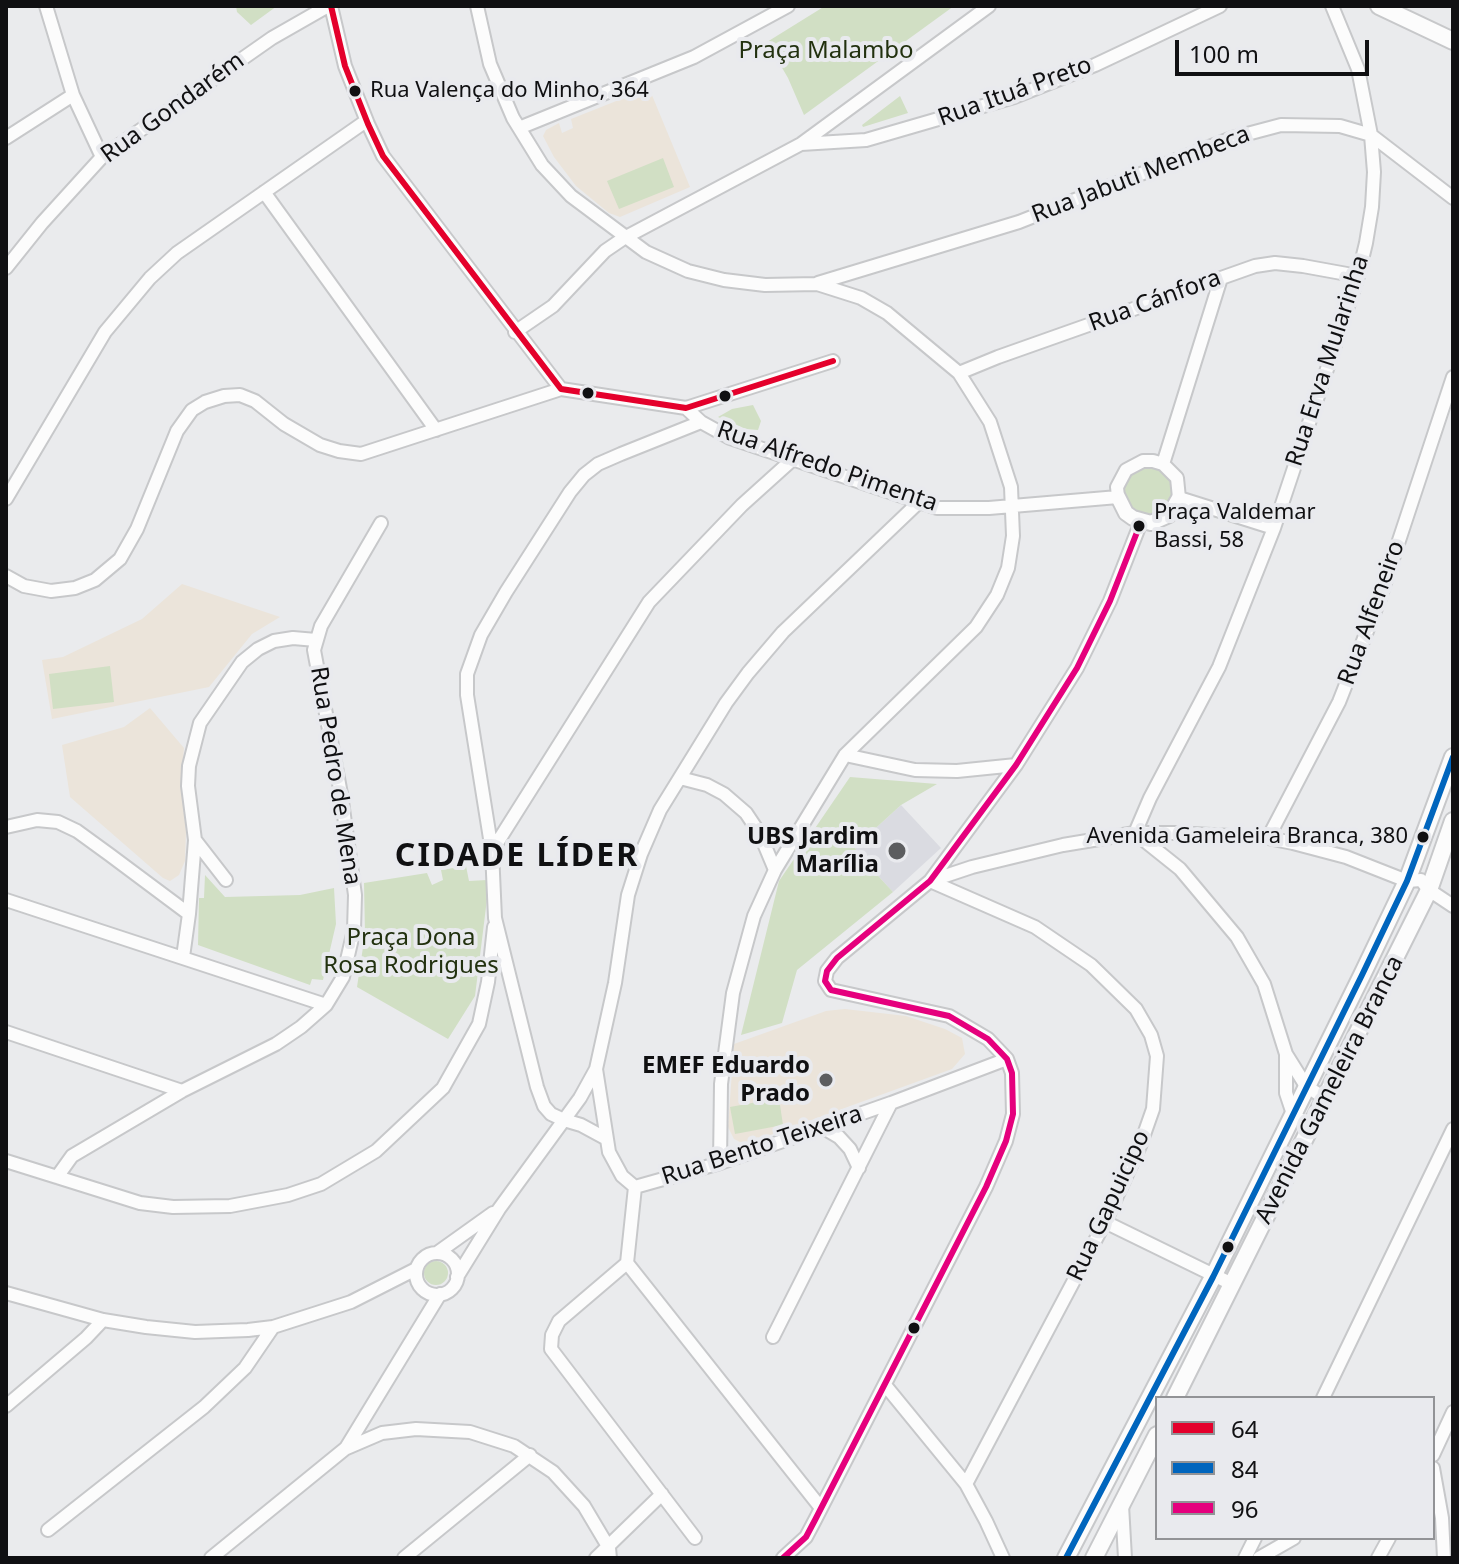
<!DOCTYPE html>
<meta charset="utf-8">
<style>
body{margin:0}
#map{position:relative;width:1459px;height:1564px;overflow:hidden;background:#eaebed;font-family:"Noto Sans",sans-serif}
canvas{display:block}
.frame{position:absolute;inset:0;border:8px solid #101012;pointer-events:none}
.legend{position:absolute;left:1155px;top:1396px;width:280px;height:144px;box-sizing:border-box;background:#e9eaee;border:2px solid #929396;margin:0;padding:10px 14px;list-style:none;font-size:24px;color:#101012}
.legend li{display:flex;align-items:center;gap:16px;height:40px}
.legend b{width:40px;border:2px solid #929396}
.scale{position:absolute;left:1175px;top:40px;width:194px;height:36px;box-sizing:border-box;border:4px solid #101012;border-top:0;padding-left:10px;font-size:24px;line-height:28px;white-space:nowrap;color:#101012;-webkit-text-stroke:6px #e9eaee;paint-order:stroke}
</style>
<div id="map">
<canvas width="1459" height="1564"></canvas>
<div class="frame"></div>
<ul class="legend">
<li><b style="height:10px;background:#e4002b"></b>64</li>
<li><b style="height:10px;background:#0065bd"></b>84</li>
<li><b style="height:10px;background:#e5007d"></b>96</li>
</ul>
<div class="scale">100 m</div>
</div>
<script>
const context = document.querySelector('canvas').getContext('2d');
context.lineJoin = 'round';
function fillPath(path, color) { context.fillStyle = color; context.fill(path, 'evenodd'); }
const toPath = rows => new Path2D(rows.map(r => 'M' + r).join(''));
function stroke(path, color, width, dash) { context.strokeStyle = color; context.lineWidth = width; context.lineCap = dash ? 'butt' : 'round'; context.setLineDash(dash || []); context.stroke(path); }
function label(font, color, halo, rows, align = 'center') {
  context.font = font + ' "Noto Sans",sans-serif'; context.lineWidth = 8; context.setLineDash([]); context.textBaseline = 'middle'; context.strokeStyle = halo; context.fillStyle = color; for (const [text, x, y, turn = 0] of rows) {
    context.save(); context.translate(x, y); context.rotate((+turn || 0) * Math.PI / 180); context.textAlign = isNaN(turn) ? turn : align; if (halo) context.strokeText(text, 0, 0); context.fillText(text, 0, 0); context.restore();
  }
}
const built = toPath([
 [901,805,941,848,893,892,857,853,855,847]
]);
const education = toPath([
 [649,88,690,187,620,217,609,213,576,186,554,157,543,136,546,130,559,123,562,133,573,128,571,119],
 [182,584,280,617,252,634,209,687,52,719,42,660,63,657,142,619],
 [150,708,184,748,181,787,186,831,185,861,179,875,170,881,163,878,70,797,62,745,124,727],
 [845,1009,906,1016,945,1029,962,1038,965,1054,952,1069,751,1142,742,1143,734,1139,728,1127,734,1044,826,1011]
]);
const green = toPath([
 [236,6,277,6,251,25,237,12],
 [825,6,954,6,804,115,788,78,767,42],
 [900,96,908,113,863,127,862,125],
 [663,158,674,187,619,209,607,181],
 [753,405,761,421,758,430,746,429,718,417,732,409],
 '1124 491a25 25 0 1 1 50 0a25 25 0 1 1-50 0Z',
 [110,666,114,702,53,709,49,674],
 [850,777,937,784,901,805,855,847,857,853,893,892,797,970,782,1023,741,1035,779,881],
 [466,866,469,881,487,880,487,899,475,996,448,1039,357,987,365,934,364,883,427,873,432,885,443,880,441,870],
 [205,875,225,897,300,895,334,888,336,924,323,980,312,979,310,985,198,945,199,898,204,898],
 [779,1098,783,1125,735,1134,730,1107],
 '424 1273a12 12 0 1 1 24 0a12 12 0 1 1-24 0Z'
]);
const minor = toPath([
 [46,6,73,95,102,157],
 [331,6,345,66,368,124,383,156,561,389,686,408,833,361],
 [477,6,490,64,513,118,542,165,571,196,646,252,688,271,724,280,765,285,817,284,861,298,887,313,959,373,990,422,1011,487,1013,536,1008,568,997,595,976,627,845,755,775,870,754,916,733,993,721,1084,720,1163],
 [519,128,694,57,788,6],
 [6,138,73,95],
 [801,144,866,140,1014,97,1095,65,1220,6],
 [264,192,436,430],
 [6,268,42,223,102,157,272,38,328,6],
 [818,283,1019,222,1232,138,1281,125,1340,126,1371,135,1453,198],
 [515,332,553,306,605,251,624,238,801,144,989,6],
 [959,373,998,357,1255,266,1275,263,1303,266,1358,276],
 [686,408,701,422,730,438,937,508,989,508,1118,497,1117,487,1126,470,1143,461,1153,461,1163,464,1177,478,1179,498,1274,528],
 [1163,464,1221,278],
 [6,499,105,332,150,278,177,253,366,121],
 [6,576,24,586,51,591,75,588,95,580,120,559,137,529,177,431,192,410,205,402,224,396,240,395,255,401,284,424,320,445,339,451,361,454,561,389],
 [845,755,915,770,957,771,1016,765],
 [680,778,707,785,724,794,746,813,760,834,775,870],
 [6,827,37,820,58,822,77,831,110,855,189,914,183,957],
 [1268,838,1339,702,1380,598,1453,377],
 [492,851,649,602,742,505,793,459],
 [226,880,195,840,188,786,189,766,200,723,242,662,258,649,274,641,293,638,316,640],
 [930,881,1035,927,1091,965,1136,1009,1151,1035,1157,1056,1153,1109,1140,1146,1105,1222,966,1484],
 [930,881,972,867,1063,845,1135,833,1174,833,1268,838,1293,843,1346,857,1407,881,1421,880,1429,890,1453,906],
 [6,900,326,1005],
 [189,914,195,840],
 [6,1032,182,1091],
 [1286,1054,1286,1093,1293,1114,1312,1129],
 [596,1069,609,1152,622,1176,635,1187,720,1163,891,1103,1007,1059],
 [1326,1099,1306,1086,1286,1054,1264,984,1237,937,1180,869,1135,833,1150,798,1219,667,1274,528,1358,276,1366,243,1372,207,1374,172,1371,135,1358,69,1332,6],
 [822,1127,839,1137,850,1149,859,1168],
 [605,1138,581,1125,564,1120,551,1114,544,1106,537,1087,495,918,492,851,467,695,467,674,481,635,506,592,570,492,584,475,598,464,621,454,701,422],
 [6,1161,140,1203,173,1207,230,1206,288,1195,321,1184,376,1151,443,1088,479,1024,488,982,494,927],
 [57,1177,72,1156,182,1091,276,1044,301,1027,326,1005,343,977,354,930,355,895,341,794,314,650,321,626,381,523],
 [635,1187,627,1263,559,1321,552,1335,551,1349,695,1538],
 [1105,1222,1232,1284],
 [437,1253,493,1213],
 '416 1274a21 21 0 1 1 42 0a21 21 0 1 1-42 0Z',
 [627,1263,821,1508],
 [457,1277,499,1209,580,1098,596,1069,615,983,628,895,641,854,660,810,726,703,748,673,783,632,918,503],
 [6,1293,103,1320,146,1327,195,1332,248,1330,273,1327,351,1302,416,1269],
 [773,1337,891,1103],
 [885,1385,966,1484,986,1521,1003,1558],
 [1323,1398,1453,1129],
 [6,1406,86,1338,103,1320],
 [347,1448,382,1433,416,1429,470,1432,514,1446,553,1472,584,1506,609,1548,610,1558],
 [1433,1455,1453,1412],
 [1433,1468,1442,1518,1444,1558],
 [1122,1505,1125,1558],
 [48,1530,204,1407,245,1368,273,1327],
 [211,1558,346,1448,440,1294],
 [404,1558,530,1455],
 [596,1558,662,1494],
 [783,1558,806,1537,815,1520,986,1187,1006,1141,1013,1114,1012,1073,1007,1059,988,1039,949,1016,831,990,825,981,827,971,837,958,930,881,1016,765,1077,668,1110,601,1141,522],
 [1245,1558,1255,1538],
 [1259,1558,1294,1538],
 [1378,1558,1389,1538]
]);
const tertiary = toPath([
 [1118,497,1126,513,1133,518,1151,523,1169,515,1179,498]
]);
const secondary = toPath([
 [1379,6,1453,41],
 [1175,1398,1429,890,1453,821],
 [1066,1558,1213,1277,1362,975,1407,881,1453,757],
 [1094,1558,1157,1435]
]);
const bus1 = toPath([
 [331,6,345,66,368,124,383,156,561,389,686,408,833,361]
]);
const bus2 = toPath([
 [1066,1558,1213,1277,1362,975,1407,881,1453,757]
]);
const bus3 = toPath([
 [783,1558,806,1537,815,1520,986,1187,1006,1141,1013,1114,1012,1073,1007,1059,988,1039,949,1016,831,990,825,981,827,971,837,958,930,881,1016,765,1077,668,1110,601,1141,522]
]);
const markers = [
 [355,91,7,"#101012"],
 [588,393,7,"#101012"],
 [725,396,7,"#101012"],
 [1139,526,7,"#101012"],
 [1423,837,7,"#101012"],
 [897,851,10,"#5c5d5f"],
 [826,1080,8,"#5c5d5f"],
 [1228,1247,7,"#101012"],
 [914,1328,7,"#101012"]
];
const busNames = [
 ["Rua Valença do Minho, 364",370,91],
 ["Praça Valdemar",1154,513],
 ["Bassi, 58",1154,541],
 ["Avenida Gameleira Branca, 380",1408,837,"right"]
];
const parkNames = [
 ["Praça Malambo",826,51],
 ["Praça Dona",411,938],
 ["Rosa Rodrigues",411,966]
];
const streetNames = [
 ["Rua Ituá Preto",1015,92,-20],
 ["Rua Gondarém",173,108,-36],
 ["Rua Jabuti Membeca",1141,175,-21],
 ["Rua Cánfora",1155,301,-20],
 ["Rua Erva Mularinha",1328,361,-72],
 ["Rua Alfredo Pimenta",827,467,19],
 ["Rua Alfeneiro",1372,613,-70],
 ["Rua Pedro de Mena",335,776,81],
 ["Avenida Gameleira Branca",1330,1090,-63],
 ["Rua Bento Teixeira",762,1146,-18],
 ["Rua Gapuicipo",1109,1206,-65]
];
const poiNames = [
 ["UBS Jardim",879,837],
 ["Marília",879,865],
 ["EMEF Eduardo",810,1066],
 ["Prado",810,1094]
];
const districtNames = [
 ["CIDADE LÍDER",517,857]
];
fillPath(built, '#dadbe1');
fillPath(education, '#ebe4da');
fillPath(green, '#d1dfc4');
stroke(minor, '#c7c8ca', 16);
stroke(tertiary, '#c7c8ca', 18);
stroke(secondary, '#c7c8ca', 20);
stroke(minor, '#fcfcfc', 12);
stroke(tertiary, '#fcfcfc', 14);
stroke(secondary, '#fcfcfc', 16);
stroke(bus1, '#e4002b', 6);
stroke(bus2, '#0065bd', 6);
stroke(bus3, '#e5007d', 6);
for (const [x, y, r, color] of markers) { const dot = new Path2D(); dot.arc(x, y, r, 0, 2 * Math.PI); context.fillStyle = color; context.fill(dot); stroke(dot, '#e9eaee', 3); }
label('22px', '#101012', '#e9eaee', busNames, 'left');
label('24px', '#22310f', '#e9eaee', parkNames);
label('24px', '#101012', '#e9eaee', streetNames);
label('bold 24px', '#101012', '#e9eaee', poiNames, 'right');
context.letterSpacing = '2px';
label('bold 32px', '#101012', '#e9eaee', districtNames);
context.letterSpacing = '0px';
</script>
